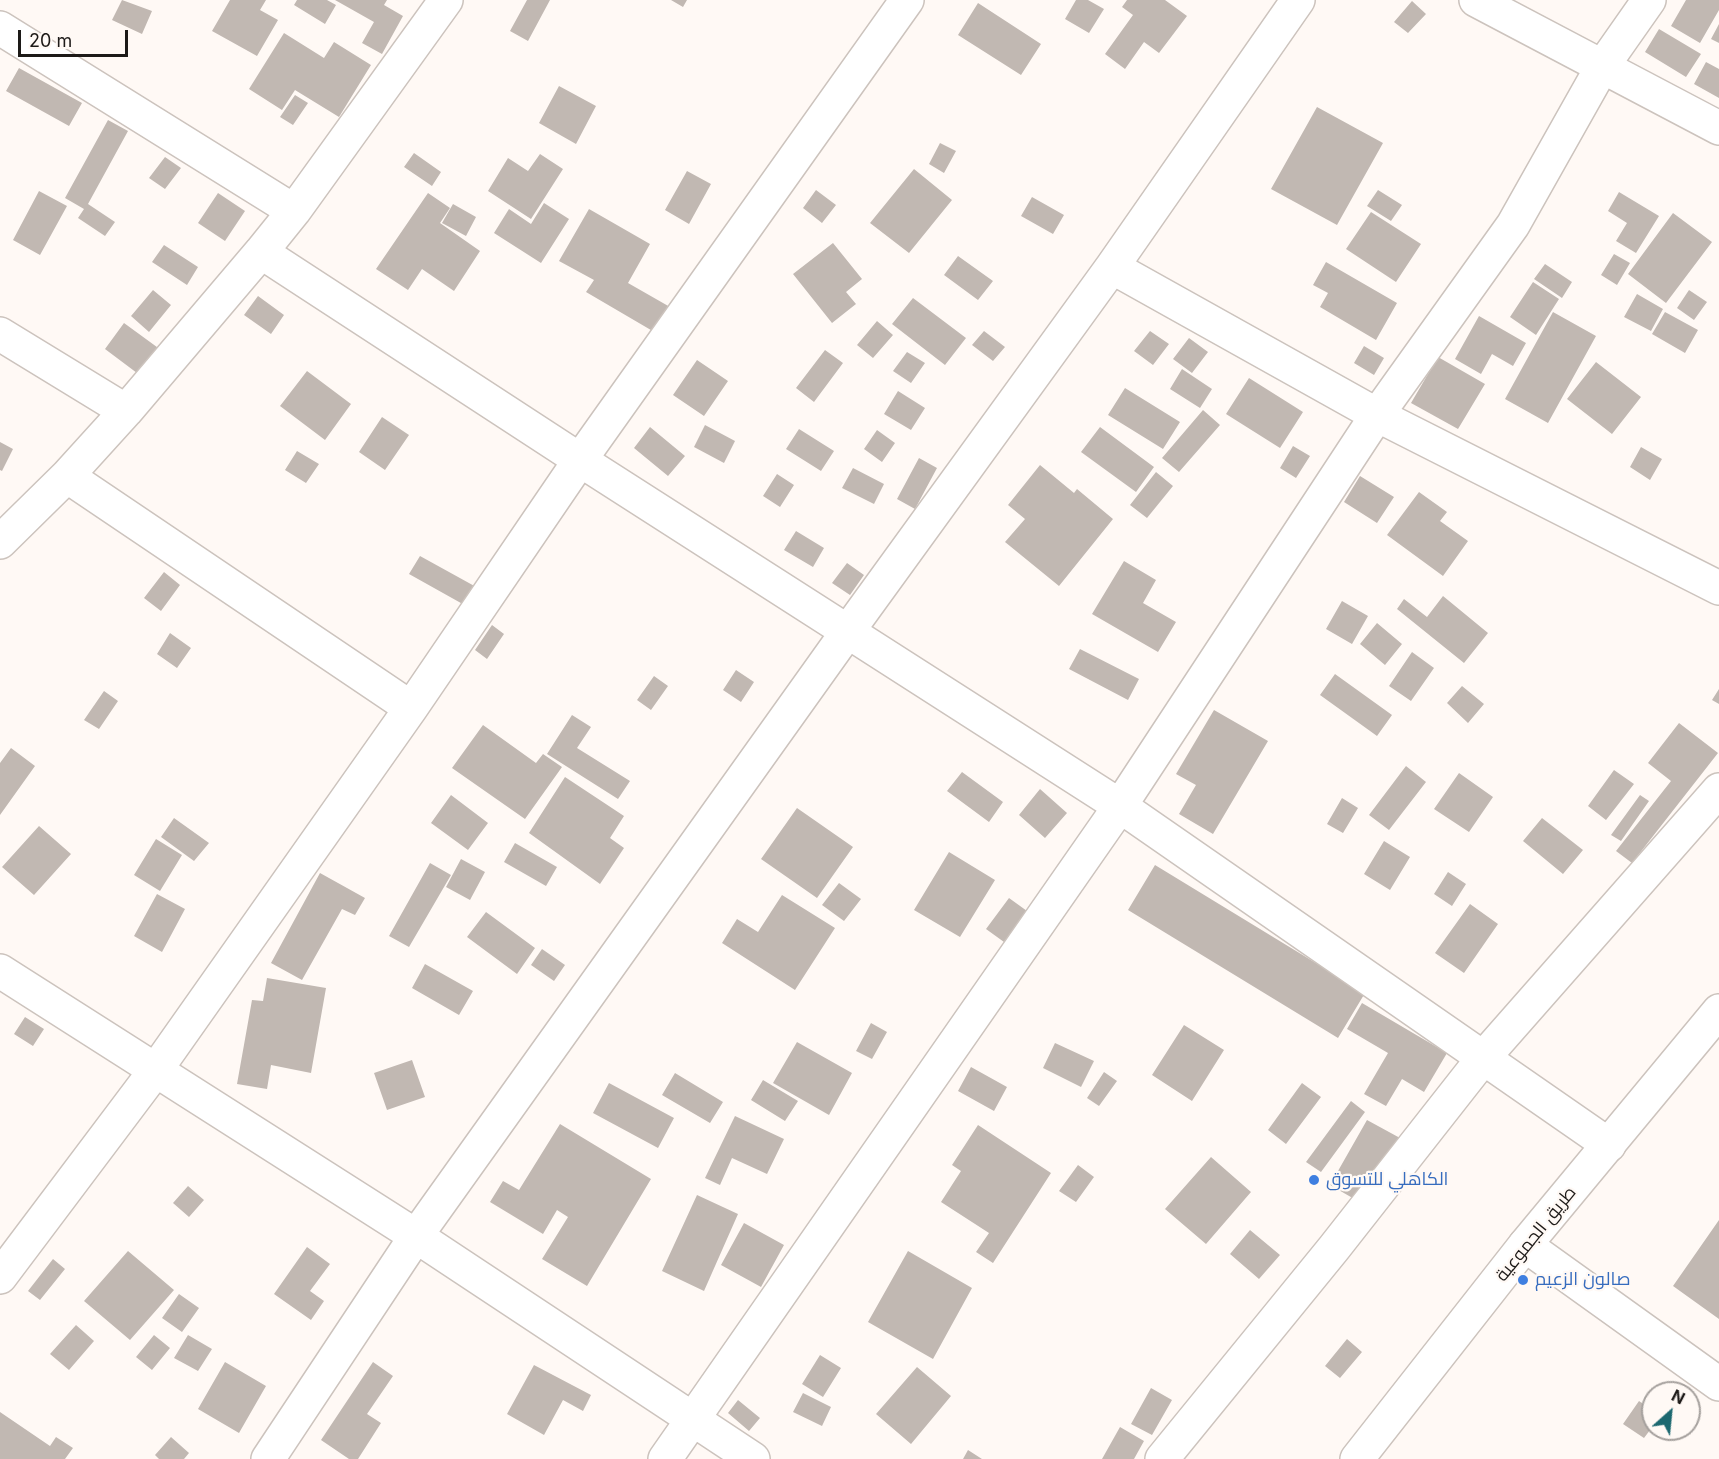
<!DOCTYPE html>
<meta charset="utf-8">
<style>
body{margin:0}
#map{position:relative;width:1719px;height:1459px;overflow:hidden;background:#fff9f5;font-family:Inter,sans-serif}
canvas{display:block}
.north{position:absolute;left:1641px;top:1381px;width:60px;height:60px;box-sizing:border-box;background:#fff9f5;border:2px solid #a5a09d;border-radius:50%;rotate:27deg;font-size:16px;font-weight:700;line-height:24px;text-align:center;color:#1d1a18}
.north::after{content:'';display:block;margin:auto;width:21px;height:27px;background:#1c6870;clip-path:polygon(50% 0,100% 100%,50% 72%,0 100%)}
.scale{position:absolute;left:18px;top:30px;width:110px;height:27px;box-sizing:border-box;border:3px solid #1d1a18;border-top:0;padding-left:8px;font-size:18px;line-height:21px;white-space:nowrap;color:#1d1a18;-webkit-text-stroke:4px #fff9f5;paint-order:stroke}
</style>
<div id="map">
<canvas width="1719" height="1459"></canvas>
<div class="north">N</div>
<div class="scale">20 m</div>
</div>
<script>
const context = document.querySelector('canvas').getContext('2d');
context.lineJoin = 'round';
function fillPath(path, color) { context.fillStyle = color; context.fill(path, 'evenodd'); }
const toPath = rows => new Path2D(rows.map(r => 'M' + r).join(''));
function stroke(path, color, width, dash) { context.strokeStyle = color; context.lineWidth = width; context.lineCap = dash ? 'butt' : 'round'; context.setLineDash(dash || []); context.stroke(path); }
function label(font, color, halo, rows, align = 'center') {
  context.font = font + ' Inter,Cairo,sans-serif'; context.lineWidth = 4.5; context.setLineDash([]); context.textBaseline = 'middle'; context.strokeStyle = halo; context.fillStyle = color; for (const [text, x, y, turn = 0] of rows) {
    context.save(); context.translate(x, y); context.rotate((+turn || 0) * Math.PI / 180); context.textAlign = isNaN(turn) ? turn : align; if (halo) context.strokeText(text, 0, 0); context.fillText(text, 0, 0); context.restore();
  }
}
const building = toPath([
 [122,0,152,11,142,34,112,20],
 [230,0,266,0,260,10,278,20,257,56,212,31],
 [297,0,327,0,336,5,325,24,294,5],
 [335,0,387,0,384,5,403,16,382,54,362,43,374,22],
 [527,0,550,0,528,41,510,31],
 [671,0,687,0,683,7],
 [1076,0,1088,0,1104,9,1089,33,1065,19],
 [1127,0,1165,0,1187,16,1159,53,1144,42,1125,69,1105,54,1133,15,1122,7],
 [1686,0,1719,0,1719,10,1700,43,1671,26],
 [1412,1,1426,14,1408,33,1394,22],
 [978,3,1041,44,1021,75,958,35],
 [1719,24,1719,43,1711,39],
 [1659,29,1701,54,1686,77,1645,52],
 [284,33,324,58,334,42,371,65,339,117,295,90,282,110,249,89],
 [1706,62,1719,69,1719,98,1694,84],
 [19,68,82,103,69,126,6,91],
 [559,86,596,106,576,144,539,123],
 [295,95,308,103,293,125,280,117],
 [1317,107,1383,143,1337,225,1271,189],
 [108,120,128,131,88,204,115,222,105,236,78,218,84,209,65,198],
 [940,143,956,151,944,173,929,164],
 [414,153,441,172,432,186,404,167],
 [540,154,563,169,531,219,488,191,508,158,528,171],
 [165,157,181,168,165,189,149,178],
 [914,169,952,200,909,253,870,223],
 [687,171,711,184,689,224,665,210],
 [816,190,836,205,822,223,803,208],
 [1378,190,1402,205,1391,221,1367,206],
 [39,191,67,206,40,255,13,240],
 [1619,192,1659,216,1636,253,1616,241,1627,223,1608,211],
 [218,193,245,211,225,241,198,223],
 [428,193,450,208,440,223,480,251,454,291,422,269,408,290,376,269],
 [1032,197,1064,215,1053,234,1021,216],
 [544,203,569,219,541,263,494,233,509,209,531,224],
 [453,204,476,217,466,236,442,223],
 [589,209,650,244,628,283,670,307,656,333,586,292,594,280,559,261],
 [1371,212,1421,244,1396,282,1346,249],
 [1673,213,1712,242,1666,303,1628,274],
 [833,243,862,279,846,292,856,304,832,323,793,274],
 [164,245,198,267,187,285,152,262],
 [1614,254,1630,263,1617,285,1601,275],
 [958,256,993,281,978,300,944,275],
 [1326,262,1397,303,1376,340,1320,307,1328,293,1313,285],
 [1545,264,1572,282,1562,298,1534,279],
 [1533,282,1559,299,1536,335,1510,317],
 [153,290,171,305,149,332,131,316],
 [1689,290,1707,302,1694,320,1677,308],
 [1637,294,1663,309,1651,331,1624,317],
 [258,296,284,315,271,334,244,315],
 [913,298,966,338,945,365,892,324],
 [1553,312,1596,336,1548,423,1505,399],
 [1665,312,1698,330,1685,353,1652,334],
 [1479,316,1526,343,1513,366,1492,354,1481,374,1455,359],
 [877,321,893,335,873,358,857,345],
 [124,323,161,350,141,376,105,349],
 [984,331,1005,347,993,361,972,345],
 [1150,331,1169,344,1153,365,1134,351],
 [1189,338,1208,352,1192,373,1173,359],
 [1364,346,1384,358,1374,375,1354,363],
 [825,350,843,363,814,402,796,388],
 [907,352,925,363,911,383,893,371],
 [1438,357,1485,384,1458,429,1411,403],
 [697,360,728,381,704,416,673,395],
 [1596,362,1641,397,1612,434,1567,399],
 [1182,369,1212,389,1200,408,1170,389],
 [307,371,351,404,325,440,280,406],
 [1249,378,1303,412,1280,448,1226,414],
 [1125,388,1180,422,1163,449,1108,415],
 [898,391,925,408,911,430,884,414],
 [1203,410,1220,425,1179,472,1162,458],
 [382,417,409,435,385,470,359,452],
 [705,425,735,441,724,463,694,447],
 [650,427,685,456,668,476,634,448],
 [1100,427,1154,467,1136,492,1081,452],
 [799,429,834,451,821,471,786,449],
 [877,430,895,443,882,462,864,449],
 [0,442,13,449,2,471,0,470],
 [1293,446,1310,456,1296,478,1280,468],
 [1641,447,1662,459,1650,480,1630,467],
 [297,451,319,464,306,483,285,470],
 [919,458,937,468,915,509,897,499],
 [1040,465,1074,493,1077,489,1113,519,1059,586,1005,542,1025,519,1008,505],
 [853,468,884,484,874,504,842,488],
 [1156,472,1173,486,1147,518,1130,505],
 [777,474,794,485,780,507,763,496],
 [1360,476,1394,497,1377,523,1344,502],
 [1419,492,1447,512,1440,521,1468,541,1443,576,1387,535],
 [796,531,824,548,813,567,784,550],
 [420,556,478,588,468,607,409,574],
 [1124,561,1156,580,1143,603,1176,622,1158,652,1092,614],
 [847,563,864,575,850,595,832,583],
 [164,572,180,585,161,611,144,598],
 [1443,596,1488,633,1464,663,1397,609,1404,599,1427,617],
 [1342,601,1368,616,1352,644,1326,629],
 [1377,623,1402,644,1385,665,1360,644],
 [492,625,504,634,487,659,475,650],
 [170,633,191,648,177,668,157,654],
 [1080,649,1139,679,1128,700,1069,669],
 [1412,652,1434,668,1411,701,1389,686],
 [736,670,754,682,741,702,723,690],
 [1335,674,1392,715,1377,736,1320,695],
 [654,676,668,686,651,710,637,700],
 [1462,686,1484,704,1468,723,1447,703],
 [1719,689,1719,704,1712,700],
 [104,691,118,701,99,729,84,720],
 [1214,710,1268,741,1213,834,1179,814,1196,785,1176,774],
 [572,715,591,727,577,748,630,781,618,799,547,754],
 [1679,723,1718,753,1632,863,1616,851,1671,781,1648,763],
 [483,725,536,763,543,754,562,767,525,819,452,768],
 [11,748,35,766,0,815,0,763],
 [1406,766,1426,782,1389,830,1369,815],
 [1614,770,1634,784,1606,820,1588,806],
 [962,772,1003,802,989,822,947,791],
 [1459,773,1493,797,1469,832,1434,809],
 [565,777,624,816,610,838,624,848,600,884,529,833],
 [1040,789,1067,813,1045,838,1019,815],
 [451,795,488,823,468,850,431,823],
 [1640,795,1649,801,1621,841,1611,835],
 [1342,798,1358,808,1343,833,1327,824],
 [797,808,853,847,817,898,761,859],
 [174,818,209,843,194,861,161,837],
 [1542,818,1583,850,1563,874,1523,841],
 [39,826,71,854,34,895,2,867],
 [156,839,182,855,160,891,134,875],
 [1384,841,1410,857,1390,890,1364,874],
 [515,843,557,867,546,886,504,862],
 [949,852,995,880,960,937,914,910],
 [461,859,485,872,470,900,446,887],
 [430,863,451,875,409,947,389,936],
 [1155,865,1365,993,1338,1038,1128,910],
 [1448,872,1466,884,1452,906,1434,894],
 [320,873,365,898,355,915,342,909,302,980,271,963],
 [839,883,861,899,844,921,822,905],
 [157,894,185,909,162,952,134,936],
 [782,895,835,928,795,990,722,943,737,919,758,932],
 [1009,898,1027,911,1004,942,986,929],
 [1470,904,1498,924,1464,973,1435,953],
 [486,912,535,948,517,974,467,937],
 [542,949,565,965,554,981,531,965],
 [425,964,473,991,459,1015,412,988],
 [267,978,326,988,311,1073,271,1065,267,1089,237,1084,252,1000,263,1001],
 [1362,1003,1447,1053,1424,1092,1402,1079,1386,1106,1364,1094,1388,1053,1347,1029],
 [25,1017,44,1029,33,1046,14,1034],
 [871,1023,887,1032,872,1059,856,1051],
 [1184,1025,1224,1050,1192,1101,1152,1075],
 [797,1042,852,1073,829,1115,773,1083],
 [1055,1043,1094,1061,1081,1087,1043,1068],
 [412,1060,425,1097,387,1110,374,1073],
 [971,1067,1007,1087,994,1111,958,1091],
 [1104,1072,1117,1081,1099,1106,1087,1098],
 [675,1073,723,1102,710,1123,662,1095],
 [763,1080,798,1101,785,1121,751,1100],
 [609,1083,674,1118,658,1148,593,1113],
 [1302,1083,1321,1097,1286,1144,1268,1130],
 [1351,1101,1365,1112,1321,1172,1306,1162],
 [735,1116,784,1139,767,1174,732,1158,720,1185,705,1178],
 [1367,1120,1400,1138,1363,1204,1330,1185],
 [560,1124,651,1179,587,1286,542,1259,568,1217,557,1210,543,1234,490,1202,503,1181,519,1190],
 [978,1125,1051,1173,993,1263,976,1252,989,1233,941,1202,961,1171,952,1165],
 [1211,1157,1251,1192,1206,1244,1165,1209],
 [1078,1165,1094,1177,1076,1202,1059,1191],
 [188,1186,204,1200,189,1217,173,1203],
 [697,1195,738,1214,704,1291,662,1271],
 [1719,1220,1719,1319,1673,1286],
 [744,1223,784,1245,761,1287,721,1265],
 [1250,1230,1280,1255,1259,1279,1230,1254],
 [307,1247,330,1264,310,1291,324,1301,311,1320,274,1294],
 [128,1251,174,1290,130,1340,84,1301],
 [908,1251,972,1288,933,1359,868,1322],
 [53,1259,65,1269,40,1300,28,1291],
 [179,1294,199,1308,182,1332,162,1318],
 [76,1325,94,1341,69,1370,50,1354],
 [154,1335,170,1348,152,1370,136,1357],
 [188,1335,212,1349,198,1371,174,1358],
 [1347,1339,1362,1352,1340,1378,1325,1366],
 [820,1355,841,1368,823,1397,802,1384],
 [225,1362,266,1386,239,1433,198,1409],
 [373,1362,393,1376,367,1414,381,1423,358,1459,349,1459,321,1440],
 [534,1365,591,1395,583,1411,563,1400,544,1435,507,1414],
 [917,1367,951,1396,911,1444,876,1414],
 [1151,1388,1172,1400,1152,1435,1131,1424],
 [803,1393,831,1407,822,1426,793,1412],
 [738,1400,760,1418,749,1431,728,1413],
 [1639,1401,1653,1411,1653,1426,1644,1438,1623,1424],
 [0,1412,50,1446,56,1437,73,1448,65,1459,0,1459],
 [1120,1427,1144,1441,1134,1459,1102,1459],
 [171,1437,189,1453,184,1459,159,1459,155,1455],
 [968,1450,982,1459,963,1459]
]);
const street = toPath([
 [1476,0,1719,128],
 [0,28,294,211],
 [261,252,580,460,1120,806,1609,1145],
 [1112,267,1377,415,1719,588],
 [0,334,126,411],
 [67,476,411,708],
 [0,542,67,476,126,411,261,252,294,211,446,0],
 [0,971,416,1236,753,1459],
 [1525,1245,1719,1384],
 [0,1277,155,1071,411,708,580,460,907,0],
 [268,1459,416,1236,848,631,1112,267,1298,0],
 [665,1459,1120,806,1377,415,1513,225,1602,67,1649,0],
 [1162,1459,1334,1248,1484,1057,1719,790]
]);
const secondary = toPath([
 [1357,1459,1525,1245,1719,1011]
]);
const markers = [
 [1314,1180,6,"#3f7fe0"],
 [1523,1280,6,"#3f7fe0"]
];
const shopNames = [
 ["الكاهلي للتسوق",1326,1180],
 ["صالون الزعيم",1535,1280]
];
const streetNames = [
 ["طريق الجموعية",1536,1234,-51]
];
fillPath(building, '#c1b8b2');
stroke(street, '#ccc3bd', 36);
stroke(secondary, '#ccc3bd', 36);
stroke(street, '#fff', 33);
stroke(secondary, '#fff', 33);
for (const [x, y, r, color] of markers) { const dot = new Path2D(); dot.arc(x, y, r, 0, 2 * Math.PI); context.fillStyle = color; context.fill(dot); stroke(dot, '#fff9f5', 2); }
label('18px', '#366cbe', '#fff9f5', shopNames, 'left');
label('18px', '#1d1a18', '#fff9f5', streetNames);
</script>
